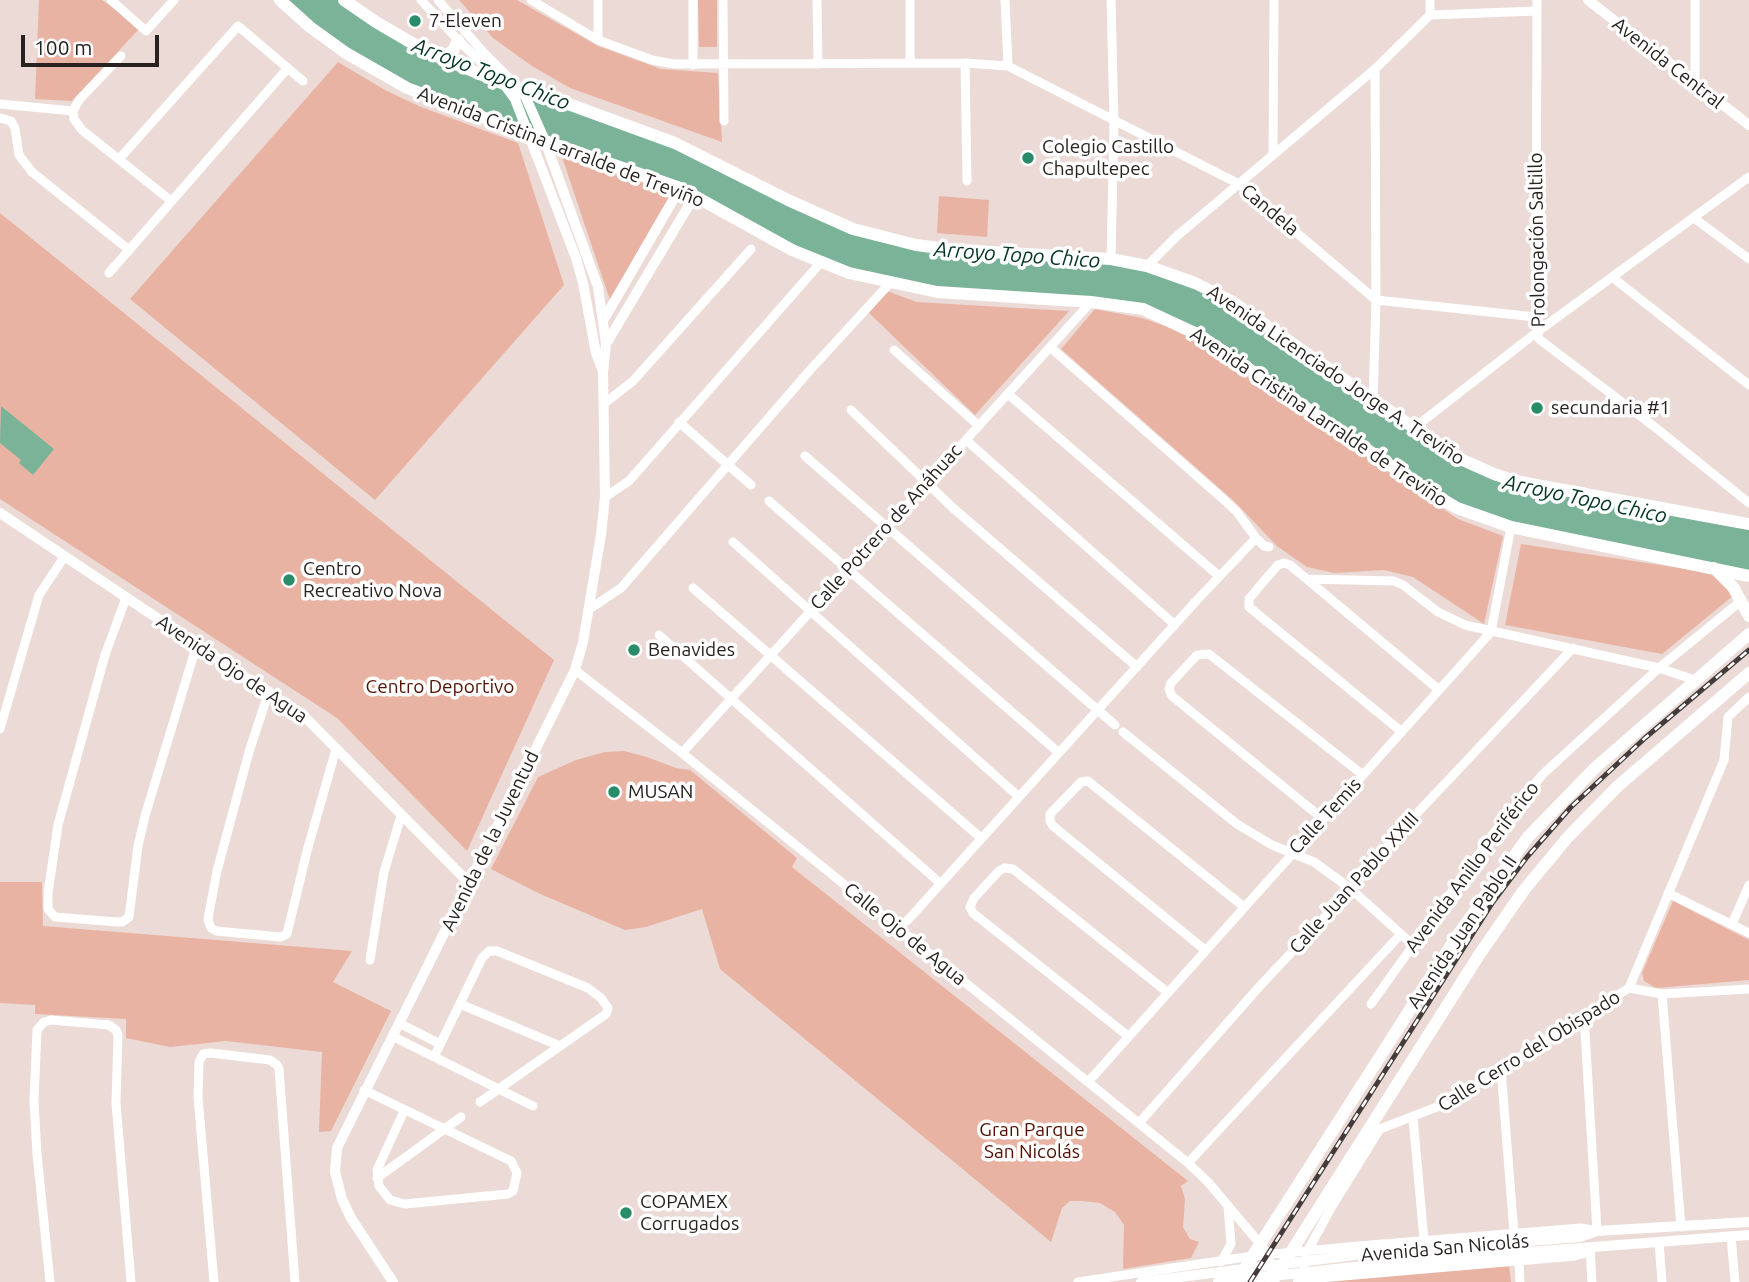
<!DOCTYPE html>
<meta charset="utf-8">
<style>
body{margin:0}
#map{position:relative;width:1749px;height:1282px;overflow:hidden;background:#ebdad5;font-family:Ubuntu,sans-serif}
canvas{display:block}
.scale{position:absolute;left:21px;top:35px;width:138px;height:32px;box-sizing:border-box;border:4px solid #282220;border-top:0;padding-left:9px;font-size:21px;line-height:24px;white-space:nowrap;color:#282220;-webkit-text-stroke:5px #fff;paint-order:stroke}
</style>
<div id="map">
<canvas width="1749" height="1282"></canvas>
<div class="scale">100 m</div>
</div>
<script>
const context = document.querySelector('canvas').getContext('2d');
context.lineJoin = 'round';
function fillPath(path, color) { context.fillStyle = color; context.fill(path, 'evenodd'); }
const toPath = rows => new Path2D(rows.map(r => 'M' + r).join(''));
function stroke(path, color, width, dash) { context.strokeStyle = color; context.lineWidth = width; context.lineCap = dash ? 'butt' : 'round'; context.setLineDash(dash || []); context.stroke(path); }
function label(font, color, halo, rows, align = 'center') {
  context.font = font + ' Ubuntu,sans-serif'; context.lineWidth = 7; context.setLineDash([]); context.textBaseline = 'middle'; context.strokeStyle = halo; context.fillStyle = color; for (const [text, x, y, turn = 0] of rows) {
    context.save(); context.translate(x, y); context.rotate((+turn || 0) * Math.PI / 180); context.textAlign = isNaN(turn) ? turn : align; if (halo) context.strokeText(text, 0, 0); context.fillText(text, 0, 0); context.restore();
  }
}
const green = toPath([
 [39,0,102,0,140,28,72,101,35,99],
 [459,0,517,0,598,46,661,69,718,73,722,142,570,88,532,66,493,38],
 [698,0,717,0,717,47,699,47],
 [338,62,385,90,421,107,518,143,564,285,375,500,130,299],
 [561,154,673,194,611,303],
 [939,196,989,200,987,237,937,233],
 [0,213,554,660,467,851,337,718,0,499],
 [887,291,917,302,1069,311,975,415,869,313],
 [1095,309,1142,318,1180,331,1458,519,1503,536,1484,624,1413,577,1384,570,1334,573,1307,567,1277,546,1234,501,1061,349],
 [1521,544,1719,574,1734,595,1662,654,1505,625],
 [624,751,647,757,676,768,690,770,797,858,792,867,1188,1181,1181,1186,1185,1199,1183,1227,1190,1239,1199,1242,1191,1258,1123,1269,1124,1225,1115,1212,1100,1203,1082,1201,1070,1201,1062,1208,1051,1242,720,969,702,909,646,927,625,930,538,893,491,869,538,777,576,760,605,752],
 [0,882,42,882,43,926,352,951,333,982,391,1011,331,1131,319,1132,322,1052,226,1041,170,1047,126,1038,126,1019,35,1014,35,1005,0,1003],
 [1673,901,1749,940,1749,980,1656,988,1644,981,1642,973],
 [1509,1266,1511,1282,1309,1282]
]);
const water = toPath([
 [280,0,344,0,408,42,573,104,884,238,1111,259,1195,283,1475,467,1749,524,1749,576,1474,515,1158,315,973,295,849,273,695,195,374,71],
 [1,406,54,449,33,475,19,463,21,460,0,443]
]);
const minor = toPath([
 [111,0,146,31,174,0],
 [421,0,458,40,501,81],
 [438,0,484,53,517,86],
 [531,0,598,40,652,60,674,64,965,63,1008,66,1239,184,1376,300,1536,317],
 [723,0,724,121],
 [817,0,818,64],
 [1005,0,1008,66],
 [1537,0,1536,317,1539,339,1656,428,1749,503],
 [1430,15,1430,0],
 [598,40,598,0],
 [910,63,910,0],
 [965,63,967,181],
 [693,65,693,0],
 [1695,83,1695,0],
 [0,104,73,111],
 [73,111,74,119,82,130,170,200],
 [73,111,79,100,121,56],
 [0,118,11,121,15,128,19,155,32,172,128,249],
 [1273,155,1274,0],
 [120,158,238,26,303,81],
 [1694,218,1749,259],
 [1111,259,1114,121,1111,0],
 [1147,266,1177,236,1375,69,1430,15,1537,11],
 [109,273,287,69],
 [1612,277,1749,385],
 [1050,347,1222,498,1237,512,1256,538,1264,546,1269,547],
 [894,350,979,426],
 [1008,394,1219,576],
 [1373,401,1376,300,1375,69],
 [605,403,633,381,751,249],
 [851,410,952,507,1137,667],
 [679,422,751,485],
 [1414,428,1537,332,1749,177],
 [966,440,1174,624],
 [805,456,1115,725],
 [605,497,629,481,822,261],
 [769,501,1058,752],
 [733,542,1018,796],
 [1307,579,1394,581,1403,585,1438,612,1465,625,1659,668,1695,680],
 [693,588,981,838],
 [126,598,105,655,58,825,48,893,48,909,55,917,117,922,122,922,129,917,138,846,145,816,197,644],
 [588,610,621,588,811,369,890,283],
 [659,635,940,883],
 [575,670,682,753,1188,1163,1208,1182,1261,1245,1268,1255,1272,1272],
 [269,691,249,752,217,871,209,913,208,920,211,928,216,931,281,937,287,934,307,851,336,749],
 [0,729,39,595,64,557],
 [1123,732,1237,824,1272,845,1314,862,1351,889,1412,944],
 [1402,732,1249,607,1249,599,1263,582,1278,565,1284,563,1290,565,1438,689],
 [682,753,1091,302],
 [1323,819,1172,696,1169,689,1171,683,1197,655,1209,654,1363,775],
 [1668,893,1749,933],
 [907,921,1197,600,1256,538],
 [1732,924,1749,885],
 [1205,950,1053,826,1050,821,1050,814,1081,782,1088,781,1244,907],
 [370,960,384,872,401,816],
 [1629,988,1662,994,1749,989],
 [1662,994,1681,1227],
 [460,1004,560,1046],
 [1371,1004,1493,834,1543,774,1659,668,1741,601],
 [399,1023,440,1044],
 [392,1036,533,1106],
 [1128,1036,973,913,970,907,974,898,999,871,1004,868,1013,869,1167,992],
 [434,1057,482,958,489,951,497,951,588,988,601,998,608,1008,606,1014,480,1102],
 [1501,1069,1514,1233],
 [1089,1081,1491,632,1511,527],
 [364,1090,511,1161,517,1173,513,1191,508,1194,405,1204,390,1200,379,1186,377,1170,404,1111],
 [1413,1118,1424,1240],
 [1140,1122,1259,987,1351,889,1404,827,1573,648],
 [1188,1163,1400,935],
 [377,1178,461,1117],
 [1731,1236,1735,1282],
 [1659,1242,1662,1282],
 [1590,1247,1592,1282],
 [1519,1261,1520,1282],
 [1221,1262,1231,1244,1228,1206],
 [1304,1266,1307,1252,1331,1208,1380,1129,1447,1103,1629,988,1724,760,1728,717,1749,697],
 [1309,1279,1575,1256,1586,1253,1590,1247],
 [50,1282,37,1154,34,1101,37,1030,44,1022,51,1020,109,1025,116,1030,118,1035,116,1103,131,1282],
 [214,1282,198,1097,199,1062,203,1054,211,1053,270,1060,277,1065,279,1069,295,1282],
 [1078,1282,1253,1256,1358,1246,1581,1228,1597,1231,1584,1015]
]);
const tertiary = toPath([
 [1588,0,1749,125],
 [504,84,515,99,576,258,583,283,596,353,602,369],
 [603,321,680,188],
 [606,344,695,195],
 [0,513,305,717,470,884],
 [393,1282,351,1218,342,1199,335,1172,337,1148,575,670,583,642,601,535,605,497,603,372,606,344,598,287,545,141,526,98,519,88],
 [1141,1282,1363,1254,1580,1237,1597,1231,1749,1222],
 [1218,1282,1399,1262,1749,1235]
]);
const secondary = toPath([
 [280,0,310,27,346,53,407,88,545,141,680,188,792,250,849,273,937,292,1091,302,1143,309,1199,335,1425,489,1457,508,1511,527,1749,576],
 [344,0,376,22,429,53,504,84,571,105,675,143,788,200,853,229,916,245,955,250,1111,259,1147,266,1195,283,1231,301,1456,457,1494,474,1515,481,1749,524],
 [441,58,453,51,458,40],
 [1714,568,1733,587,1749,616],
 [1236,1282,1457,936,1528,837,1596,767,1749,634],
 [1272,1282,1479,955,1524,890,1568,837,1618,786,1749,673],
 [1299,1282,1313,1279]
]);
const rail = toPath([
 [1250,1282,1493,902,1527,857,1571,807,1645,738,1749,650]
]);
const markers = [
 [415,21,7,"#278c67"],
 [1028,158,7,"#278c67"],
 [1537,408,7,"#278c67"],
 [289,580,7,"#278c67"],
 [634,650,7,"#278c67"],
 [614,792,7,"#278c67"],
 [626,1213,7,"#278c67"]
];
const poiNames = [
 ["7-Eleven",429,21],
 ["Colegio Castillo",1042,147],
 ["Chapultepec",1042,169],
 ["secundaria #1",1551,408],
 ["Centro",303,569],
 ["Recreativo Nova",303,591],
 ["Benavides",648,650],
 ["MUSAN",628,792],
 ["COPAMEX",640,1202],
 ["Corrugados",640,1224]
];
const streetNames = [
 ["Avenida Central",1668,63,38],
 ["Avenida Cristina Larralde de Treviño",561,147,21],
 ["Candela",1270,210,40],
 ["Prolongación Saltillo",1537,240,-91],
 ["Avenida Licenciado Jorge A. Treviño",1336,375,34],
 ["Avenida Cristina Larralde de Treviño",1319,417,34],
 ["Calle Potrero de Anáhuac",886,527,-48],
 ["Avenida Ojo de Agua",232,669,34],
 ["Calle Temis",1325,816,-47],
 ["Avenida de la Juventud",490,841,-64],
 ["Avenida Anillo Periférico",1472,867,-53],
 ["Calle Juan Pablo XXIII",1354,883,-48],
 ["Avenida Juan Pablo II",1462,932,-56],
 ["Calle Ojo de Agua",905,934,39],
 ["Calle Cerro del Obispado",1529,1051,-32],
 ["Avenida San Nicolás",1445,1248,-5]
];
const parkNames = [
 ["Centro Deportivo",440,687],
 ["Gran Parque",1032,1130],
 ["San Nicolás",1032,1152]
];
const waterNames = [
 ["Arroyo Topo Chico",491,74,21],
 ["Arroyo Topo Chico",1017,255,4],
 ["Arroyo Topo Chico",1585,499,12]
];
fillPath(green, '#e9b3a3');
fillPath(water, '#7bb399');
stroke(minor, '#fff', 9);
stroke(tertiary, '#fff', 10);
stroke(secondary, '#fff', 12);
stroke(rail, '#443c3a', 5);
stroke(rail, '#fff', 2.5, [8]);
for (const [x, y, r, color] of markers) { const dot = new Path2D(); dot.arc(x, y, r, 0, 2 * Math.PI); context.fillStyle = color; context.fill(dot); stroke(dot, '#fff', 2.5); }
label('19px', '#282220', '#fff', poiNames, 'left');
label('19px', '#282220', '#fff', streetNames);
label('19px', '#521100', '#fff', parkNames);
label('italic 21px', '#043625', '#fff', waterNames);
</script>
